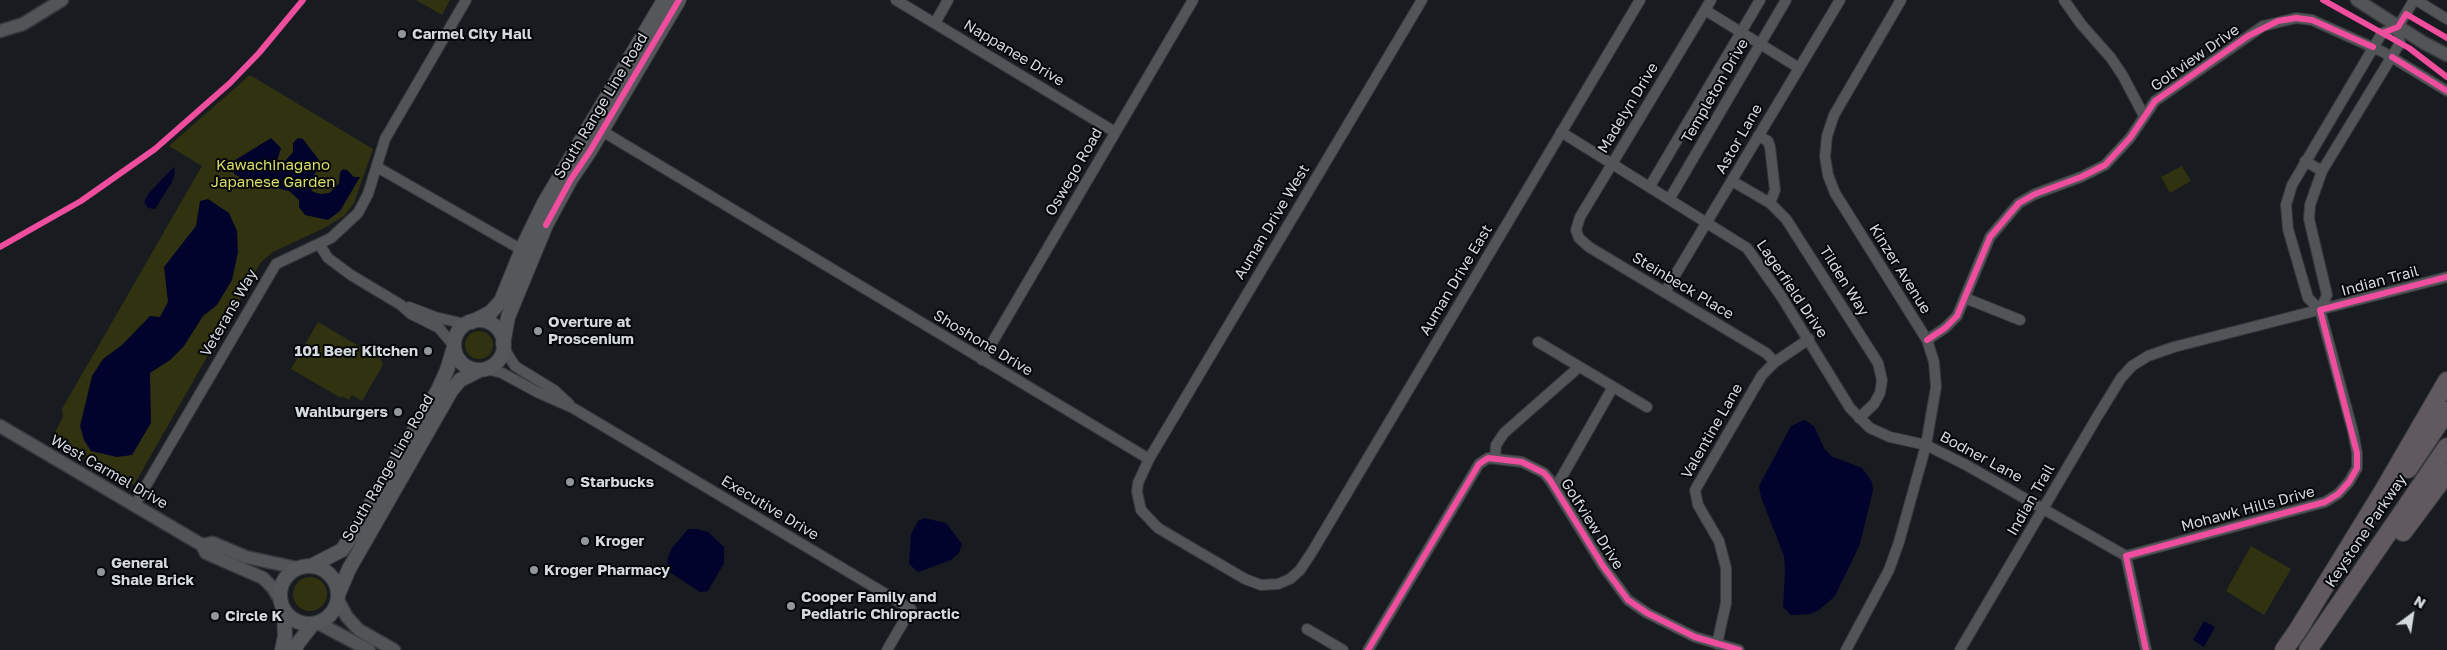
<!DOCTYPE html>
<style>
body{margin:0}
#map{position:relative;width:2447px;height:650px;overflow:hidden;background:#181c20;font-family:"Golos Text",sans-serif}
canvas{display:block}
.north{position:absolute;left:2387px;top:590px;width:50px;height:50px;-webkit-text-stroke:4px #040609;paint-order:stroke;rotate:31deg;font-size:14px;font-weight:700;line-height:20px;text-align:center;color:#d4d9de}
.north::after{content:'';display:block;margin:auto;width:18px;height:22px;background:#d4d9de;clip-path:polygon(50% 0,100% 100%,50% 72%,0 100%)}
</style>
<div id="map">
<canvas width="2447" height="650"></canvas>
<div class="north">N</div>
</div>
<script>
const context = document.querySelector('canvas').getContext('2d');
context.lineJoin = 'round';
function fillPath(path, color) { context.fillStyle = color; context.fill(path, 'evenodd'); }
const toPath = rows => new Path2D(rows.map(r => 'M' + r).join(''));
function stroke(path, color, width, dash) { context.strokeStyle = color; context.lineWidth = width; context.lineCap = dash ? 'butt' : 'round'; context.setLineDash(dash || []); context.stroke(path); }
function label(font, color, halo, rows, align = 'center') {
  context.font = font + ' "Golos Text",sans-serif'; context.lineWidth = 4; context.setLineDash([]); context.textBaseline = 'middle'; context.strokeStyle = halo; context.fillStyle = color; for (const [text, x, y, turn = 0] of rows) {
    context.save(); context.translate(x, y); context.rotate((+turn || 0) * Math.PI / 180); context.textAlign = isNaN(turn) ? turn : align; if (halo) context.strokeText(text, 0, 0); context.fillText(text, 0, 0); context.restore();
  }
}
const green = toPath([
 [416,0,450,0,442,15],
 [250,75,373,149,354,203,344,216,324,228,273,252,261,262,134,485,52,438,63,417,62,409,202,166,169,146],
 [2182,166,2191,181,2170,193,2161,177],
 [318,322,381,359,383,365,362,401,352,395,349,400,342,396,341,398,291,369],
 '465 345a14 14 0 1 1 28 0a14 14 0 1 1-28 0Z',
 [2251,546,2291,569,2264,615,2226,591],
 '293 594a17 17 0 1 1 34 0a17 17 0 1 1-34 0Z'
]);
const water = toPath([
 [271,138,281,148,277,161,280,163,286,160,293,152,293,143,298,138,303,139,319,160,319,167,311,180,310,187,313,192,321,194,329,193,339,183,340,172,343,169,347,170,354,177,360,177,340,211,328,220,305,215,299,207,299,200,289,191,276,188,262,189,234,174,232,162],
 [174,167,175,173,172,182,155,209,148,208,144,202,149,193],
 [208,199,229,213,237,231,238,252,232,280,217,305,203,316,184,346,170,360,150,373,151,423,132,455,117,457,91,451,84,440,80,426,92,376,103,359,122,345,150,316,160,317,168,302,164,267,196,226,200,201],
 [1804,420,1814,426,1824,448,1831,456,1862,468,1872,482,1873,490,1860,544,1835,596,1819,610,1810,614,1791,615,1783,607,1785,571,1784,556,1761,497,1759,486,1791,426],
 [924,518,946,523,962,544,959,553,951,560,918,572,909,564,911,534,918,521],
 [688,529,697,529,708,532,724,547,724,563,708,591,700,592,668,571,667,560,672,548],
 [2204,621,2215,627,2204,647,2193,640]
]);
const minor = toPath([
 [896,0,1115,132],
 [1422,0,1149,459,1138,483,1137,492,1141,510,1158,528,1245,579,1261,585,1278,584,1290,579,1300,570,1312,552,1640,0],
 [1711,0,1580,217,1576,230,1579,238,1589,247,1766,353,1775,362],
 [2064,0,2081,24,2111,58,2123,76,2144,116],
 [2416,0,2447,19],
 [1705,10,1799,68],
 [935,23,948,0],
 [2398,27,2414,0],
 [602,131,1149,459],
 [1561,132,1747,248,1781,296,1850,408,1870,428,1890,437,1926,445,1966,465,2126,556],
 [1758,136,1768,141,1770,147,1775,190,1770,203],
 [2305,161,2322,171],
 [377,167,522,250],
 [1732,181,1770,203,1786,219,1878,363,1882,380,1880,393,1874,404,1859,418],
 [1650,186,1760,0],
 [1670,198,1786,0],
 [319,244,328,258,351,275,401,305,411,314,439,328,454,346],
 [1665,292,1840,0],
 [1965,298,2020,320],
 [409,307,435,317,465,324],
 [2320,310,2327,295,2309,219,2310,205,2322,171,2400,43,2398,27],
 [1927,340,1945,328,1957,316,1990,237,2019,203,2035,194,2081,177,2105,165,2130,138,2155,101,2263,26,2296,18,2312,20,2383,52,2447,91],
 [1538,342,1647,407],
 [503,347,515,366,554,390,569,404],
 [982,360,1193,0],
 [486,369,502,373,539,393,573,408,911,609,887,650],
 [1495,458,1496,445,1504,433,1579,367],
 [1556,487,1613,387],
 [134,506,276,264,331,238,358,213,368,194,385,139,466,0],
 [2126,556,2325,502,2338,494,2349,482,2357,468,2357,453,2353,432,2320,310,2308,298,2288,229,2286,205,2292,185,2382,33,2398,27],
 [2126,556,2146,650],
 [1307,629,1343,650],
 [1717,644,1726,603,1726,568,1719,541,1698,505,1695,490,1762,375,1775,362,1809,339],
 [1368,650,1479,464,1488,458,1522,462,1544,473,1550,480,1603,566,1628,600,1647,613,1695,637,1739,650],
 [1846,650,1889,570,1899,542,1926,445,1936,387,1934,362,1927,340,1835,193,1828,175,1825,157,1827,136,1834,115,1901,0],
 [1960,650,2097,417,2121,378,2132,366,2148,356,2174,347,2447,277]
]);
const tertiary = toPath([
 [2357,0,2424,43,2447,55],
 [0,31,23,24,62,0],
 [0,426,202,545,206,553,263,578,273,588,281,601],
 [202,545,213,543,246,557,297,568],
 [338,600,347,617,359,630,394,650],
 [318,623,369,650]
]);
const secondary = toPath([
 '454 345a25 25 0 1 1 50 0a25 25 0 1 1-50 0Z',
 [472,322,491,312,501,301,525,242,544,203,664,0],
 [503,344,508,317,546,225,571,179,590,151,679,0],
 [311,566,342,550,351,537,438,390,447,370,454,347],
 '280 595a29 29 0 1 1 58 0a29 29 0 1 1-58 0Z',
 [338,595,349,569,451,391,460,380,480,370],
 [282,650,285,636,284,611],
 [295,650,298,643,313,624]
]);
const motorway = toPath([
 [2408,469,2447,411],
 [2403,532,2447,473],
 [2296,633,2382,493,2447,381],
 [2284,650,2302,624],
 [2308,650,2447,447]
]);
const cycleway = toPath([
 [2323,0,2409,48,2447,77],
 [2382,33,2398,27,2406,14,2447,38],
 [2392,57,2447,91],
 [546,225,571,179,590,151,679,0],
 [0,247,81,201,155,149,230,83,259,53,303,0],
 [1927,340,1945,328,1957,316,1990,237,2019,203,2035,194,2081,177,2105,165,2130,138,2155,101,2248,36,2278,21,2296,18,2312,20,2373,47],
 [1368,650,1479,464,1488,458,1522,462,1544,473,1550,480,1603,566,1628,600,1647,613,1695,637,1739,650],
 [2146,650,2126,556,2325,502,2338,494,2349,482,2357,468,2357,453,2320,310,2447,277]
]);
const markers = [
 [402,34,5,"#92979c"],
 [538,331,5,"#92979c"],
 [428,351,5,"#92979c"],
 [398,412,5,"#92979c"],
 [570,482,5,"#92979c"],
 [585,541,5,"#92979c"],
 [534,570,5,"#92979c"],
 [101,572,5,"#92979c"],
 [791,606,5,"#92979c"],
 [215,616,5,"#92979c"]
];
const poiNames = [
 ["Carmel City Hall",412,34],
 ["Overture at",548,322],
 ["Proscenium",548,339],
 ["101 Beer Kitchen",418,351,"right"],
 ["Wahlburgers",388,412,"right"],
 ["Starbucks",580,482],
 ["Kroger",595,541],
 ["General",111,563],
 ["Shale Brick",111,580],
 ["Kroger Pharmacy",544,570],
 ["Cooper Family and",801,597],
 ["Pediatric Chiropractic",801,614],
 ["Circle K",225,616]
];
const streetNames = [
 ["Nappanee Drive",1014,53,31],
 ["Golfview Drive",2195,58,-35],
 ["Templeton Drive",1715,91,-60],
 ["South Range Line Road",601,106,-59],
 ["Madelyn Drive",1628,108,-59],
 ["Astor Lane",1739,139,-60],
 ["Oswego Road",1074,172,-60],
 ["Auman Drive West",1272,222,-59],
 ["Kinzer Avenue",1900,269,58],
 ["Auman Drive East",1456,280,-59],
 ["Tilden Way",1844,281,58],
 ["Indian Trail",2380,281,-15],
 ["Steinbeck Place",1683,286,31],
 ["Lagerfield Drive",1792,289,56],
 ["Veterans Way",229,313,-60],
 ["Shoshone Drive",983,343,31],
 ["Valentine Lane",1712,431,-60],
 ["Bodner Lane",1981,457,28],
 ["South Range Line Road",388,468,-60],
 ["West Carmel Drive",109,472,30],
 ["Indian Trail",2031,500,-60],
 ["Executive Drive",770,508,31],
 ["Mohawk Hills Drive",2248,509,-15],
 ["Golfview Drive",1592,524,58],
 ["Keystone Parkway",2366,531,-56]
];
const parkNames = [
 ["Kawachinagano",273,165],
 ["Japanese Garden",273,182]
];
fillPath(green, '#313310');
fillPath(water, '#02032c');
stroke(minor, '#36383c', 12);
stroke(tertiary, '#36383c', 15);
stroke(secondary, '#36383c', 16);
stroke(motorway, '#36383c', 20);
stroke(minor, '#525457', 10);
stroke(tertiary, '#525457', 12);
stroke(secondary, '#56575b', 14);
stroke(motorway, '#605a5f', 18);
stroke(cycleway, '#ef4d9e', 6);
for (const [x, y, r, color] of markers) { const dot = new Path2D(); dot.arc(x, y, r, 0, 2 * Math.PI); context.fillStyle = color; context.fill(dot); stroke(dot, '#040609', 2); }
label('bold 15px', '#d4d9de', '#040609', poiNames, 'left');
label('15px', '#d4d9de', '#040609', streetNames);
label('15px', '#dadf69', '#040609', parkNames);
</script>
